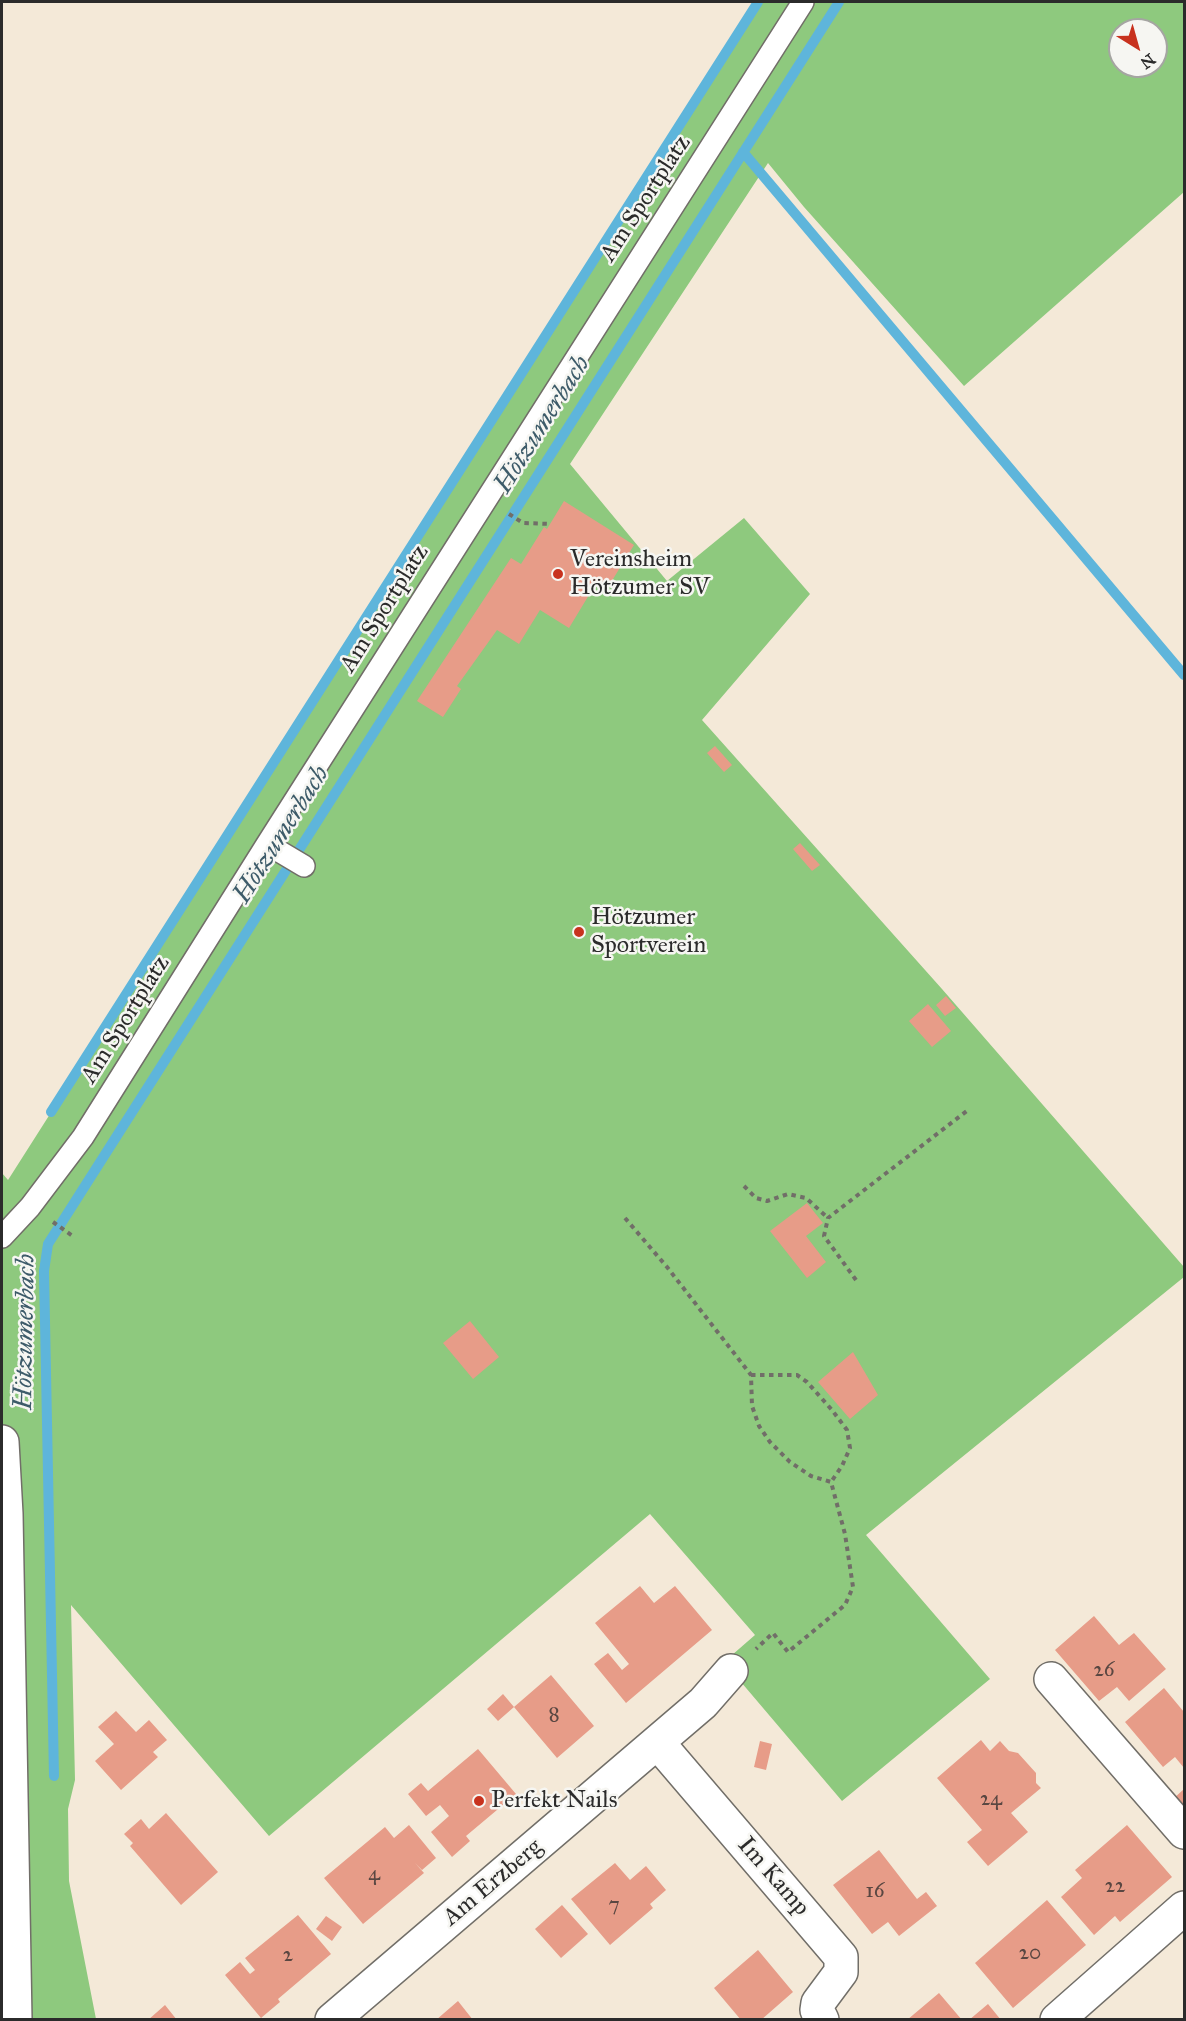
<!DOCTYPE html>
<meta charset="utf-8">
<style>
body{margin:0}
#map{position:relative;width:1186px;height:2021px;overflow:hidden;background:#f4e9d8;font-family:"IM FELL Great Primer",serif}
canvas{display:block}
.frame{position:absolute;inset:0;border:3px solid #2b2b2b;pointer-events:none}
.north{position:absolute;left:1108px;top:18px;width:60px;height:60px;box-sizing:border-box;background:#f6f6f2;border:2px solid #a5a5a2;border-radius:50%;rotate:143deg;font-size:16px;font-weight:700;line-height:24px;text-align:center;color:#2b2b2b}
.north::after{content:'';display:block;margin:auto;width:21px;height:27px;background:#c8321e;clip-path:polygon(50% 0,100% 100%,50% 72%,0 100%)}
</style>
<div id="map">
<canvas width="1186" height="2021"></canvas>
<div class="frame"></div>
<div class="north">N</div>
</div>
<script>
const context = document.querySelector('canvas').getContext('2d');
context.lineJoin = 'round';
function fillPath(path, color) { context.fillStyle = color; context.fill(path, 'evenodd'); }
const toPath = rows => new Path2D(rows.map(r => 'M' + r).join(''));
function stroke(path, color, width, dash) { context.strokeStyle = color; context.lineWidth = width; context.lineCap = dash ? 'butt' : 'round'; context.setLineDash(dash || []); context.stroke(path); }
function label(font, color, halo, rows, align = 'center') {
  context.font = font + ' "IM FELL Great Primer",serif'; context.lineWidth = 5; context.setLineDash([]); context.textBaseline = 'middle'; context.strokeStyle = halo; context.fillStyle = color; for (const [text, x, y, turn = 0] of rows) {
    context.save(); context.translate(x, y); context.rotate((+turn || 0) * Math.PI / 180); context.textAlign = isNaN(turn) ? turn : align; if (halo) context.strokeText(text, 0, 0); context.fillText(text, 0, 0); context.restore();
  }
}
const green = toPath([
 [758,2,1184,2,1184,192,964,386,804,207,768,163,570,464,667,581,744,518,810,594,702,720,942,989,1184,1267,1184,1277,866,1535,990,1679,842,1801,724,1662,755,1635,650,1514,269,1836,71,1605,75,1780,68,1809,69,1881,96,2019,2,2019,2,1173,8,1180],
 [1120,30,1156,30,1156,66,1120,66]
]);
const stream = toPath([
 [743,152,1184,675],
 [51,1112,758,2],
 [54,1776,44,1271,48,1244,839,2]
]);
const building = toPath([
 [564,501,634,545,605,592,595,585,569,628,540,610,519,644,497,630,457,686,461,689,443,717,417,701,511,558,521,564,544,527,547,529],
 [715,746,732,765,724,772,707,753],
 [800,843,820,865,812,871,793,849],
 [946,996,956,1008,945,1016,936,1005],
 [928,1004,951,1031,932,1047,909,1021],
 [807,1203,823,1223,806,1236,826,1262,807,1278,770,1231],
 [470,1321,499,1357,473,1379,443,1343],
 [853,1352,878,1395,850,1419,818,1382],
 [640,1586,654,1603,675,1586,712,1630,626,1703,594,1664,608,1653,622,1670,629,1664,595,1623],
 [1094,1616,1119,1645,1134,1633,1166,1669,1129,1701,1117,1687,1099,1701,1055,1650],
 [551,1675,594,1726,557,1758,514,1707],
 [1164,1688,1184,1712,1184,1768,1175,1757,1163,1767,1125,1722],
 [503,1694,514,1707,498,1721,487,1709],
 [116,1711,136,1732,149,1720,167,1740,153,1752,158,1757,121,1790,95,1761,114,1744,98,1727],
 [981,1740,990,1751,1000,1741,1009,1751,1018,1753,1036,1773,1036,1783,1041,1788,1011,1813,1028,1832,988,1866,967,1842,982,1830,937,1778],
 [760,1741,772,1744,766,1770,754,1767],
 [478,1749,516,1794,466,1836,470,1841,452,1857,431,1832,449,1816,440,1805,426,1816,408,1794,421,1783,428,1791],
 [1184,1789,1184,1812,1173,1799],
 [166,1813,218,1872,181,1905,130,1846,133,1843,124,1834,141,1819,149,1829],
 [409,1825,436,1858,422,1870,415,1863,424,1873,363,1924,324,1878,385,1827,394,1838],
 [1127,1825,1172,1877,1120,1922,1115,1916,1094,1935,1061,1897,1082,1878,1075,1870],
 [879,1850,917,1899,926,1892,937,1906,899,1936,888,1922,872,1934,833,1885],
 [615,1863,630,1880,646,1866,666,1890,650,1904,653,1908,610,1945,571,1899],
 [1047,1900,1086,1945,1013,2008,975,1963],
 [562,1905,588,1934,561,1958,535,1929],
 [298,1915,331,1954,278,1999,280,2002,261,2018,225,1975,240,1962,250,1974,255,1970,245,1958],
 [326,1916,342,1927,332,1941,316,1929],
 [758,1950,793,1992,761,2020,741,2020,714,1988],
 [939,1993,962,2020,907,2020],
 [458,2001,473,2020,436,2020],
 [988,2004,1001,2020,969,2020],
 [165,2005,177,2020,148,2020]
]);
const path = toPath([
 [509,514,523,523,551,524],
 [744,1186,756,1198,767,1201,788,1194,806,1198,828,1218],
 [625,1218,667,1267,751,1375,752,1406,759,1426,770,1442,790,1462,811,1476,831,1482,845,1534,853,1587,845,1605,788,1652,773,1633,756,1649],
 [53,1222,74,1237],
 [856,1280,824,1236,828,1218,968,1110],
 [751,1375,797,1375,807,1382,832,1410,847,1430,850,1448,842,1466,831,1482]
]);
const lane = toPath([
 [267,844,304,866],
 [2,1237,30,1207,83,1137,267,844,803,2]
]);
const street = toPath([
 [1051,1679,1184,1832],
 [658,1743,841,1957,841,1972,818,2003,817,2010,822,2020],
 [332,2020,703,1703,731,1671],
 [1057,2020,1184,1908]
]);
const secondary = toPath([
 [2,1442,6,1514,15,2020]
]);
const markers = [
 [558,574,6,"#c8321e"],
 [579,932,6,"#c8321e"],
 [479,1801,6,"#c8321e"]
];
const numberNames = [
 ["26",1104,1671],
 ["8",554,1716],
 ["24",991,1800],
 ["4",374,1875],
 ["22",1115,1887],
 ["16",875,1892],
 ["7",614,1906],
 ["20",1030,1954],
 ["2",288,1956]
];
const streetNames = [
 ["Am Sportplatz",646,199,-57],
 ["Am Sportplatz",385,609,-58],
 ["Am Sportplatz",126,1020,-58],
 ["Im Kamp",773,1877,49],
 ["Am Erzberg",493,1883,-40]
];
const poiNames = [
 ["Vereinsheim",570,560],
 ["Hötzumer SV",570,588],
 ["Hötzumer",591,918],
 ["Sportverein",591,946],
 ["Perfekt Nails",491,1801]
];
const waterNames = [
 ["Hötzumerbach",543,425,-58],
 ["Hötzumerbach",282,835,-58],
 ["Hötzumerbach",26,1332,-89]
];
fillPath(green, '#8ec97e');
stroke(stream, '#5eb5db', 10);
fillPath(building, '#e79c88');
stroke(lane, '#716e68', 24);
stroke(street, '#716e68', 36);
stroke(secondary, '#716e68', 36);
stroke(path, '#716e68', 4, [4.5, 4.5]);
stroke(lane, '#fff', 21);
stroke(street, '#fff', 33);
stroke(secondary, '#fff', 33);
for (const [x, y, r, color] of markers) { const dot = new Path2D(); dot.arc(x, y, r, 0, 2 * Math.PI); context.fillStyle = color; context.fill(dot); stroke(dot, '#f6f6f2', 2); }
label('21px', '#5a4742', null, numberNames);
label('24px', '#2b2b2b', '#f6f6f2', streetNames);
label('24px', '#2b2b2b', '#f6f6f2', poiNames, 'left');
label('italic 26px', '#3d5b69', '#f6f6f2', waterNames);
</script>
